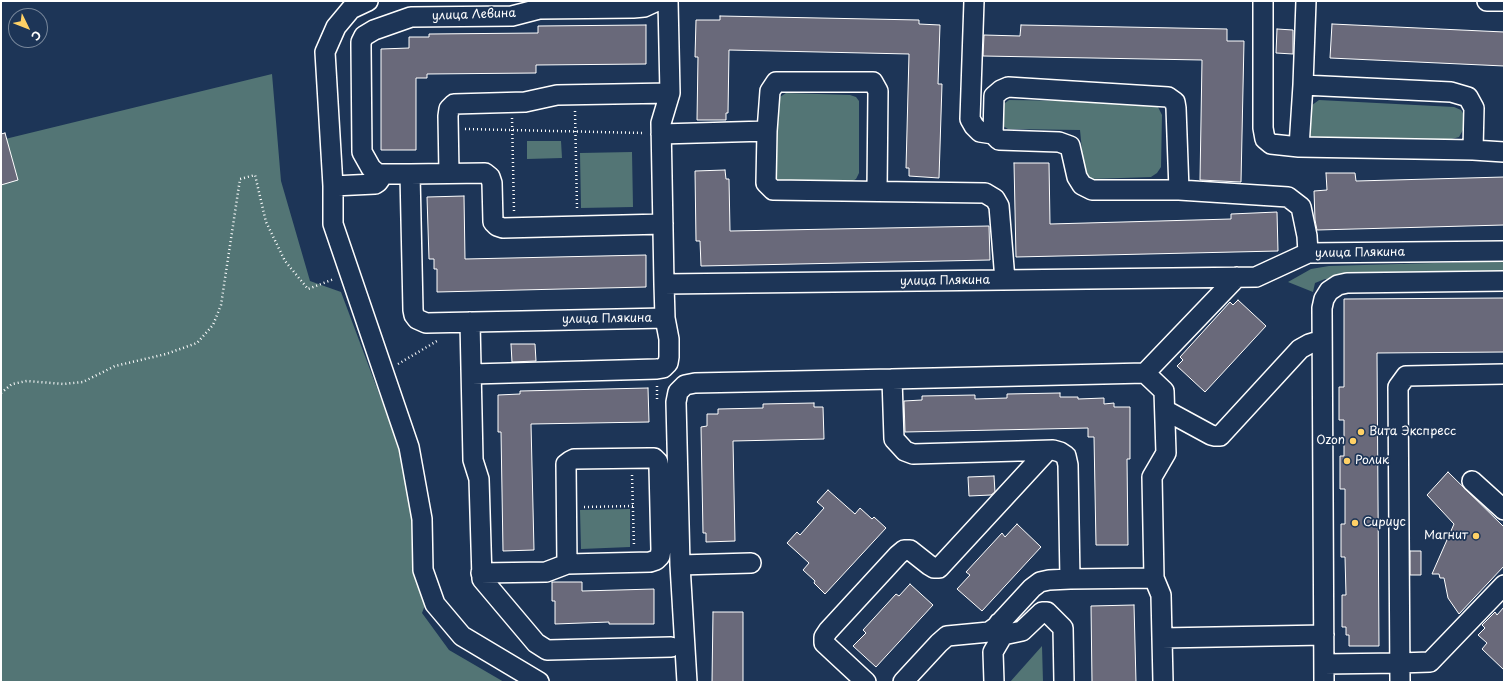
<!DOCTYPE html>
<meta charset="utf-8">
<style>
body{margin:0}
#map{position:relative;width:1505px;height:683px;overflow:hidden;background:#1d3557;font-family:"Playpen Sans",sans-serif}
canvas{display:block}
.frame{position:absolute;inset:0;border:2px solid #fff;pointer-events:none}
.north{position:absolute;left:8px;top:8px;width:40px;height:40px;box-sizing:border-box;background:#1d3557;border:1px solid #77869a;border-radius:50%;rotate:133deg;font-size:11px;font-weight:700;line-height:16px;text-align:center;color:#fff}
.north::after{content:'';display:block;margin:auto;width:14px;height:18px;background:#ffd166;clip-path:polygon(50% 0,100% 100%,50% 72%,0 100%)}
</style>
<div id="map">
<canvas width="1505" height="683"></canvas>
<div class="frame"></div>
<div class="north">С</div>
</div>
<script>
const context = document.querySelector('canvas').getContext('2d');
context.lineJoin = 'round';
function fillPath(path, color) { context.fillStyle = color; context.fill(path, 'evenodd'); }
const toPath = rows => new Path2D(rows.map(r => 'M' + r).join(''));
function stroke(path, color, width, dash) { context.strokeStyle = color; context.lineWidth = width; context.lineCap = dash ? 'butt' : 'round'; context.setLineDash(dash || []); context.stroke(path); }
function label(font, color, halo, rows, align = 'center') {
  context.font = font + ' "Playpen Sans",sans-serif'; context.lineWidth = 3.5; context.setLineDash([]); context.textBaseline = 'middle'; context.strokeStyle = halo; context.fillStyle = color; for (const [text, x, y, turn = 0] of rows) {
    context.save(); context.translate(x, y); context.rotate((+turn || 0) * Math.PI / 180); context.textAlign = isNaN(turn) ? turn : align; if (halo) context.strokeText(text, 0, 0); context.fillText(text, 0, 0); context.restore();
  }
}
const green = toPath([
 [272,74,281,181,310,281,341,292,414,487,434,582,422,613,449,650,504,682,1,682,1,140],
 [786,93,850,95,856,97,859,101,859,173,856,179,849,183,782,182,778,180,775,175,777,105,780,97],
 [1009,100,1151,102,1158,107,1162,115,1161,167,1157,173,1151,177,1091,179,1085,176,1084,171,1080,130,1008,129,1003,126,1000,122,1001,106],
 [1319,100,1454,107,1461,110,1464,115,1463,130,1459,137,1452,139,1317,142,1311,139,1308,134,1308,108],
 [527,141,561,141,562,158,527,159],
 [632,152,633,207,581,208,580,153],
 [1504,261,1504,275,1325,279,1315,283,1313,292,1288,282,1311,269,1329,266],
 [630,509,630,547,581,549,580,510],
 [1042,646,1043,682,1010,682]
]);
const building = toPath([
 [720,16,919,20,919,24,940,25,938,84,942,84,939,178,909,176,909,168,906,168,909,54,729,50,728,113,726,113,726,120,697,120,698,57,695,57,696,20,720,20,720,16],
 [1332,24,1504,32,1504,66,1330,58,1332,24],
 [646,25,646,64,536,65,536,73,427,74,427,78,416,78,416,150,381,150,381,49,409,48,409,37,429,37,429,34,538,33,538,26,646,25],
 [1021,25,1227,29,1227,41,1244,41,1241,182,1200,180,1202,60,983,56,984,35,1020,36,1021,25],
 [1277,29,1293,30,1293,54,1276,53,1277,29],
 [5,133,18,180,1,185,1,134,5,133],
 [1014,163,1049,163,1050,224,1231,219,1231,214,1277,212,1278,251,1016,257,1014,163],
 [725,170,726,179,729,179,730,231,989,226,990,260,701,266,700,241,696,241,695,171,725,170],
 [1326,173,1355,173,1356,181,1504,177,1504,225,1317,230,1315,220,1314,191,1327,190,1326,173],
 [464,196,465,259,646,255,646,287,437,292,437,269,434,269,434,259,429,259,427,197,464,196],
 [1504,298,1504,352,1377,353,1379,646,1349,646,1349,635,1346,635,1346,627,1342,627,1342,595,1346,595,1345,557,1341,557,1341,524,1345,524,1345,489,1340,489,1340,456,1344,456,1344,420,1339,420,1339,387,1344,387,1344,299,1504,298],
 [1238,300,1266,326,1205,392,1177,366,1183,360,1180,357,1230,302,1233,305,1238,300],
 [511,344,535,344,536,361,512,362,511,344],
 [648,388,649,422,531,424,534,550,503,551,501,432,498,432,498,395,520,394,520,391,648,388],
 [1060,393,1060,397,1078,397,1078,399,1104,398,1104,404,1114,403,1114,407,1130,407,1130,459,1127,459,1128,545,1096,545,1094,437,1088,437,1088,428,905,432,904,401,922,400,922,396,975,395,975,399,1007,398,1007,394,1060,393],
 [814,403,814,407,823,407,824,439,733,441,735,541,706,542,706,533,703,533,701,427,707,426,707,414,718,414,718,409,763,408,763,404,814,403],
 [1448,472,1504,527,1504,566,1459,614,1448,598,1444,578,1440,578,1439,574,1432,574,1454,524,1427,495,1448,472],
 [994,476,995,492,991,495,969,496,968,477,994,476],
 [828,490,855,514,860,508,872,519,874,517,886,528,825,594,814,583,815,581,803,570,809,563,787,543,797,532,800,535,824,508,817,502,828,490],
 [1017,524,1041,547,982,611,957,589,970,575,966,572,1002,533,1005,537,1017,524],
 [1410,551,1421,551,1421,575,1410,575,1410,551],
 [552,582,582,582,582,591,654,589,654,624,609,624,609,622,555,624,555,601,552,601,552,582],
 [910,584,933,605,876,667,853,646,866,633,863,630,896,594,899,596,910,584],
 [1134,605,1136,682,1092,682,1091,606,1134,605],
 [1504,607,1504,670,1482,649,1487,643,1478,635,1485,628,1482,625,1495,612,1497,615,1504,607],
 [713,612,743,612,743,682,712,682,713,612]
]);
const path = toPath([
 [575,111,577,208],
 [512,118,514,211],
 [465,129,644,133],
 [398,364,437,341],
 [657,386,657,401],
 [1,393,12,384,27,381,63,384,83,382,115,366,166,354,197,343,213,325,221,305,240,179,255,175,266,222,285,261,308,289,334,279],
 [632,475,634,546],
 [584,507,633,506]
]);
const minor = toPath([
 [368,1,351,9,336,27,325,52,333,186,375,184,378,182,383,175],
 [657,1,644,7,633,8,539,9,512,16,411,17,374,30,364,36,361,42,361,47,362,152,371,168,378,174,410,174,413,310,414,315,417,319,426,323,665,318,664,284,1256,277,1308,253,1504,251],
 [974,1,970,119,974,126,980,132,993,134],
 [1263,1,1263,128,1265,139,1271,144,1299,147,1473,150,1504,152],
 [1306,1,1303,85,1451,92,1468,97,1474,108,1473,150],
 [1487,1,1504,1],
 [1008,87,1168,97,1175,102,1176,108,1179,190,1092,190,1082,185,1077,177,1070,146,1059,142,999,140,993,134,994,96,1001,90,1008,87],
 [661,134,767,131],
 [1299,147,1303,85],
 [449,173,448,116,449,109,454,104,525,102,557,95,670,93],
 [410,174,485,173,490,177,492,183,493,222,497,226,503,228,663,224],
 [333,186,333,224,409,447,422,519,423,570,435,604,462,636,539,682],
 [1179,190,1288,197,1301,207,1307,236,1308,253],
 [877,191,878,91,873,82,776,82,770,91,767,131,766,183,773,190,985,193,995,199,999,206,1005,280],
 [664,284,661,123,670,93,668,1],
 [470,322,473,460,479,479,482,579,536,643,547,650,671,647],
 [1145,373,1164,391,1166,453,1152,477,1154,578,1070,579,1068,465,1066,456,1060,452,1053,450,913,454,905,451,894,439,892,379,1145,373,1237,277],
 [472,374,657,369,663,368,668,363,669,357,669,339,665,318],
 [1165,410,1211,435,1215,436,1220,436,1300,349,1309,344,1322,340],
 [1472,481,1504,510],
 [751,563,680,565,676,402,678,392,685,385,695,383,892,379],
 [680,565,687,682],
 [481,573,546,572,567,564,650,562,656,560,660,556,661,550,659,467,658,462,654,458,649,458,574,459,570,461,566,464,567,564],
 [1154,578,1161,595,1163,682],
 [1003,635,1022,631,1042,612,1047,612,1063,628,1064,682],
 [1162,638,1324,635],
 [1324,664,1399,663,1430,662,1504,585],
 [866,682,824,643,824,637,828,631,898,555,904,550,910,550,929,565,934,568,939,568,1047,451],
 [903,682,939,643,947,636,989,632,996,627,1032,588,1040,582,1049,580,1070,579],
 [994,682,993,652,1003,635,999,623],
 [1324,682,1322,308,1324,299,1329,291,1338,285,1347,283,1504,281],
 [1400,682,1398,387,1406,376,1504,374]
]);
const markers = [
 [1361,432,4,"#ffd166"],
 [1353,441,4,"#ffd166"],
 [1347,461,4,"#ffd166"],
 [1355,523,4,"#ffd166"],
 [1476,536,4,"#ffd166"]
];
const streetNames = [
 ["улица Левина",474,15,-2],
 ["улица Плякина",1360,253,-1],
 ["улица Плякина",945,281,-1],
 ["улица Плякина",607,319,-1]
];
const poiNames = [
 ["Вита Экспресс",1369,432],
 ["Ozon",1345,441,"right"],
 ["Ролик",1355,461],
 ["Сириус",1363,523],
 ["Магнит",1468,536,"right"]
];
fillPath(green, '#537575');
fillPath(building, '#69697a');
stroke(building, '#fff', 1);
stroke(minor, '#fff', 22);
stroke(path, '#fff', 2.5, [1, 3]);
stroke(minor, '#1d3557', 19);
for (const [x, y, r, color] of markers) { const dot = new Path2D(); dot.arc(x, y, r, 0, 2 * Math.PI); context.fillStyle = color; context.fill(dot); stroke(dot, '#1d3557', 1.5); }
label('12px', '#fff', '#1d3557', streetNames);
label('12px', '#fff', '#1d3557', poiNames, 'left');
</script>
